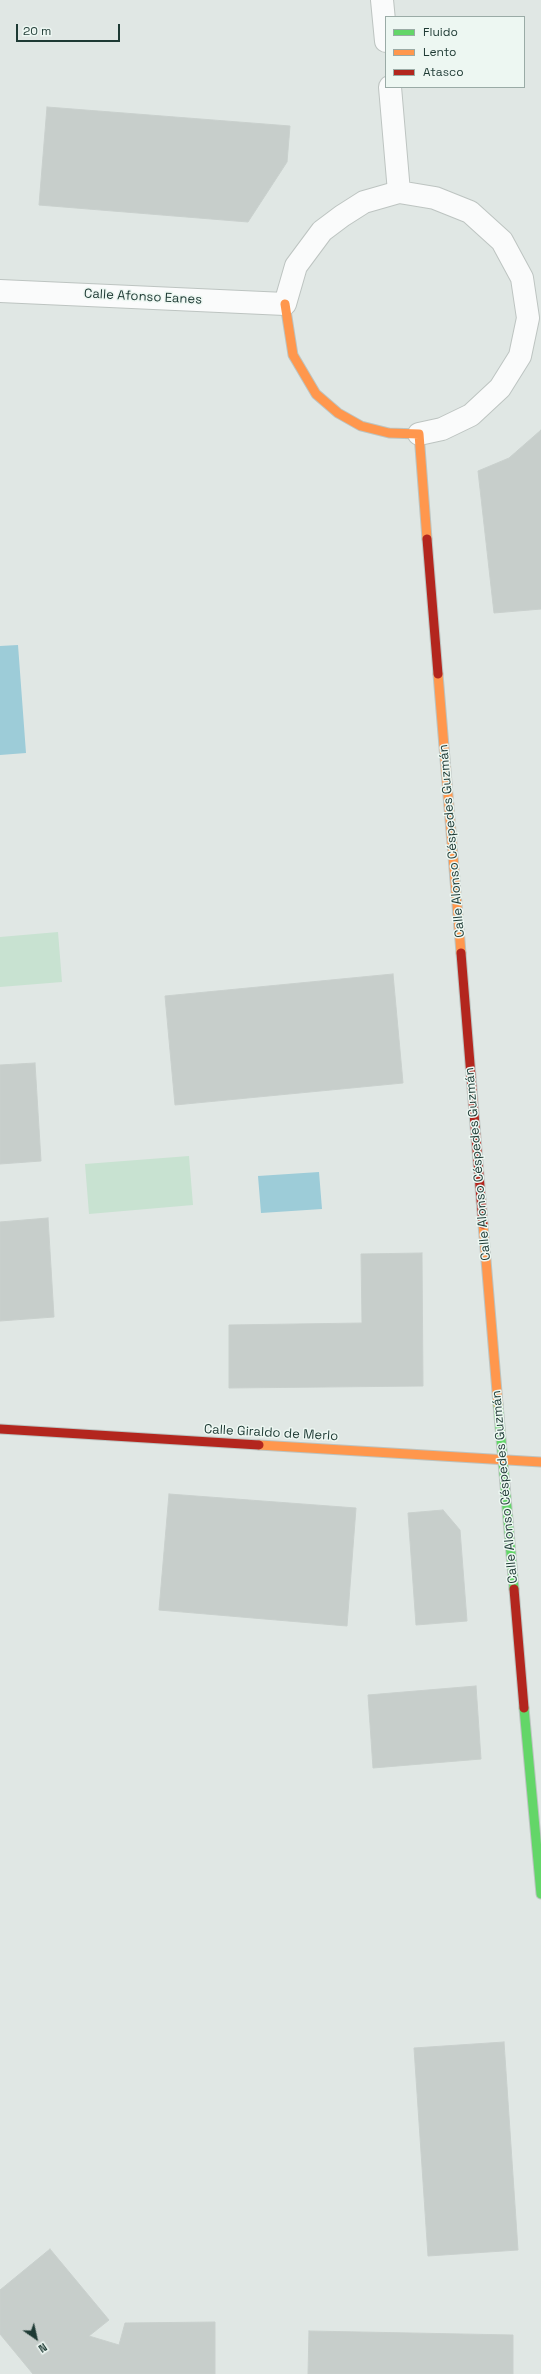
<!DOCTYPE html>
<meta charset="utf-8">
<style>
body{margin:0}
#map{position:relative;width:541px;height:2374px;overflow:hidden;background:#e0e7e4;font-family:"Space Grotesk",sans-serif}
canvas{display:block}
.legend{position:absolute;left:385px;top:16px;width:140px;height:72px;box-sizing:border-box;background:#edf7f2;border:1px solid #9aaba6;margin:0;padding:5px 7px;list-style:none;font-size:12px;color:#1e3a34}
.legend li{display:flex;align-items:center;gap:8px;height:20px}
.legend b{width:20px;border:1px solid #9aaba6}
.north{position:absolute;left:16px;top:2318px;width:40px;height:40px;-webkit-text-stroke:3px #edf7f2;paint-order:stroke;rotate:146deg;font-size:11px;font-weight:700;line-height:16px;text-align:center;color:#1e3a34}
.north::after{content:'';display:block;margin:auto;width:14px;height:18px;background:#1e3a34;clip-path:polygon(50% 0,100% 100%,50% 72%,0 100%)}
.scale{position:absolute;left:16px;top:24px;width:104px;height:18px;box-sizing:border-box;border:2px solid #1e3a34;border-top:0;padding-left:5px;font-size:12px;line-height:14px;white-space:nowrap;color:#1e3a34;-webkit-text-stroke:3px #edf7f2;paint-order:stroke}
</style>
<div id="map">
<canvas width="541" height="2374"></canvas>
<ul class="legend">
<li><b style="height:5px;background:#63d668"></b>Fluido</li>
<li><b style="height:5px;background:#ff974d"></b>Lento</li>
<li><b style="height:5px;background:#b3261e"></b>Atasco</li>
</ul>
<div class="north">N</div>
<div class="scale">20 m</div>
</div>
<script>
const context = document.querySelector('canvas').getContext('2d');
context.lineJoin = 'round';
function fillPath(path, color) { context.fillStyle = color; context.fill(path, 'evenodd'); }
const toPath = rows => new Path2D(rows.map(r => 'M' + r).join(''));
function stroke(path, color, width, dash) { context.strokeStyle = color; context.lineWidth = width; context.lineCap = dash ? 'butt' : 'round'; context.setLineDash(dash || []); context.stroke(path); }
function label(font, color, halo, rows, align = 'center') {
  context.font = font + ' "Space Grotesk",sans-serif'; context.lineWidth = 3; context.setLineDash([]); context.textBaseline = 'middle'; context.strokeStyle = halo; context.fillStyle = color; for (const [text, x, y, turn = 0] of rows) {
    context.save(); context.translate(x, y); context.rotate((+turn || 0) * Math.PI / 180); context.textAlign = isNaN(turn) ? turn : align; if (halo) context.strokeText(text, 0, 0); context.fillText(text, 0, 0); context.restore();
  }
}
const green = toPath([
 [58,932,62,982,0,987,0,937],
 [189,1156,193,1205,89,1214,85,1164]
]);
const water = toPath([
 [18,645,26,753,0,755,0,646],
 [319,1172,322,1209,261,1213,258,1176]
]);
const building = toPath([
 [47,107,290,126,287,162,248,222,39,205,47,107],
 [541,430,541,609,494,613,478,471,509,458,541,430],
 [393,974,403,1083,175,1105,165,996,393,974],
 [35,1063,41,1161,0,1164,0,1065,35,1063],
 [48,1218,54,1317,0,1321,0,1222,48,1218],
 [422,1253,423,1386,229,1388,229,1325,362,1323,361,1254,422,1253],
 [169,1494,356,1508,347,1626,159,1610,169,1494],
 [443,1510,460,1530,467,1621,416,1625,408,1513,443,1510],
 [476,1686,481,1759,373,1768,368,1695,476,1686],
 [504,2042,518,2250,428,2256,414,2048,504,2042],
 [50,2249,109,2320,89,2336,119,2345,125,2323,215,2322,215,2374,33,2374,0,2334,0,2290,50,2249],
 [309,2331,513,2335,513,2374,308,2374,309,2331]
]);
const street = toPath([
 [382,0,386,41],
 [390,87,399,192],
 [0,291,285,304,296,266,322,231,342,216,364,202,399,192,435,198,470,212,502,241,522,278,528,318,520,356,500,388,471,415,442,429,419,434]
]);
const fast = toPath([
 [498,1404,514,1589],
 [524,1708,541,1894]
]);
const slow = toPath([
 [285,304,293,355,316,394,338,413,361,426,389,433,419,434,427,539],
 [438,674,461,953],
 [483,1224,498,1404],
 [259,1445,541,1462]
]);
const jam = toPath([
 [427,539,438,674],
 [461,953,483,1224],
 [0,1429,259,1445],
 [514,1589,524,1708]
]);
const streetNames = [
 ["Calle Afonso Eanes",143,297,3],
 ["Calle Alonso Céspedes Guzmán",452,841,-95],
 ["Calle Alonso Céspedes Guzmán",478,1164,-95],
 ["Calle Giraldo de Merlo",271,1433,3],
 ["Calle Alonso Céspedes Guzmán",505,1487,-95]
];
fillPath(green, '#c8e2d1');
fillPath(water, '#9dccd8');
fillPath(building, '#c7cecb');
stroke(building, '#c9d0cd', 1);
stroke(street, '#bdc4c1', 24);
stroke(fast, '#bcc4c1', 11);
stroke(slow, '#bcc4c1', 11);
stroke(jam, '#bcc4c1', 11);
stroke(street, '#fafbfb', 22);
stroke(fast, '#63d668', 9);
stroke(slow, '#ff974d', 9);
stroke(jam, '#b3261e', 9);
label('13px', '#1e3a34', '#edf7f2', streetNames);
</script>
